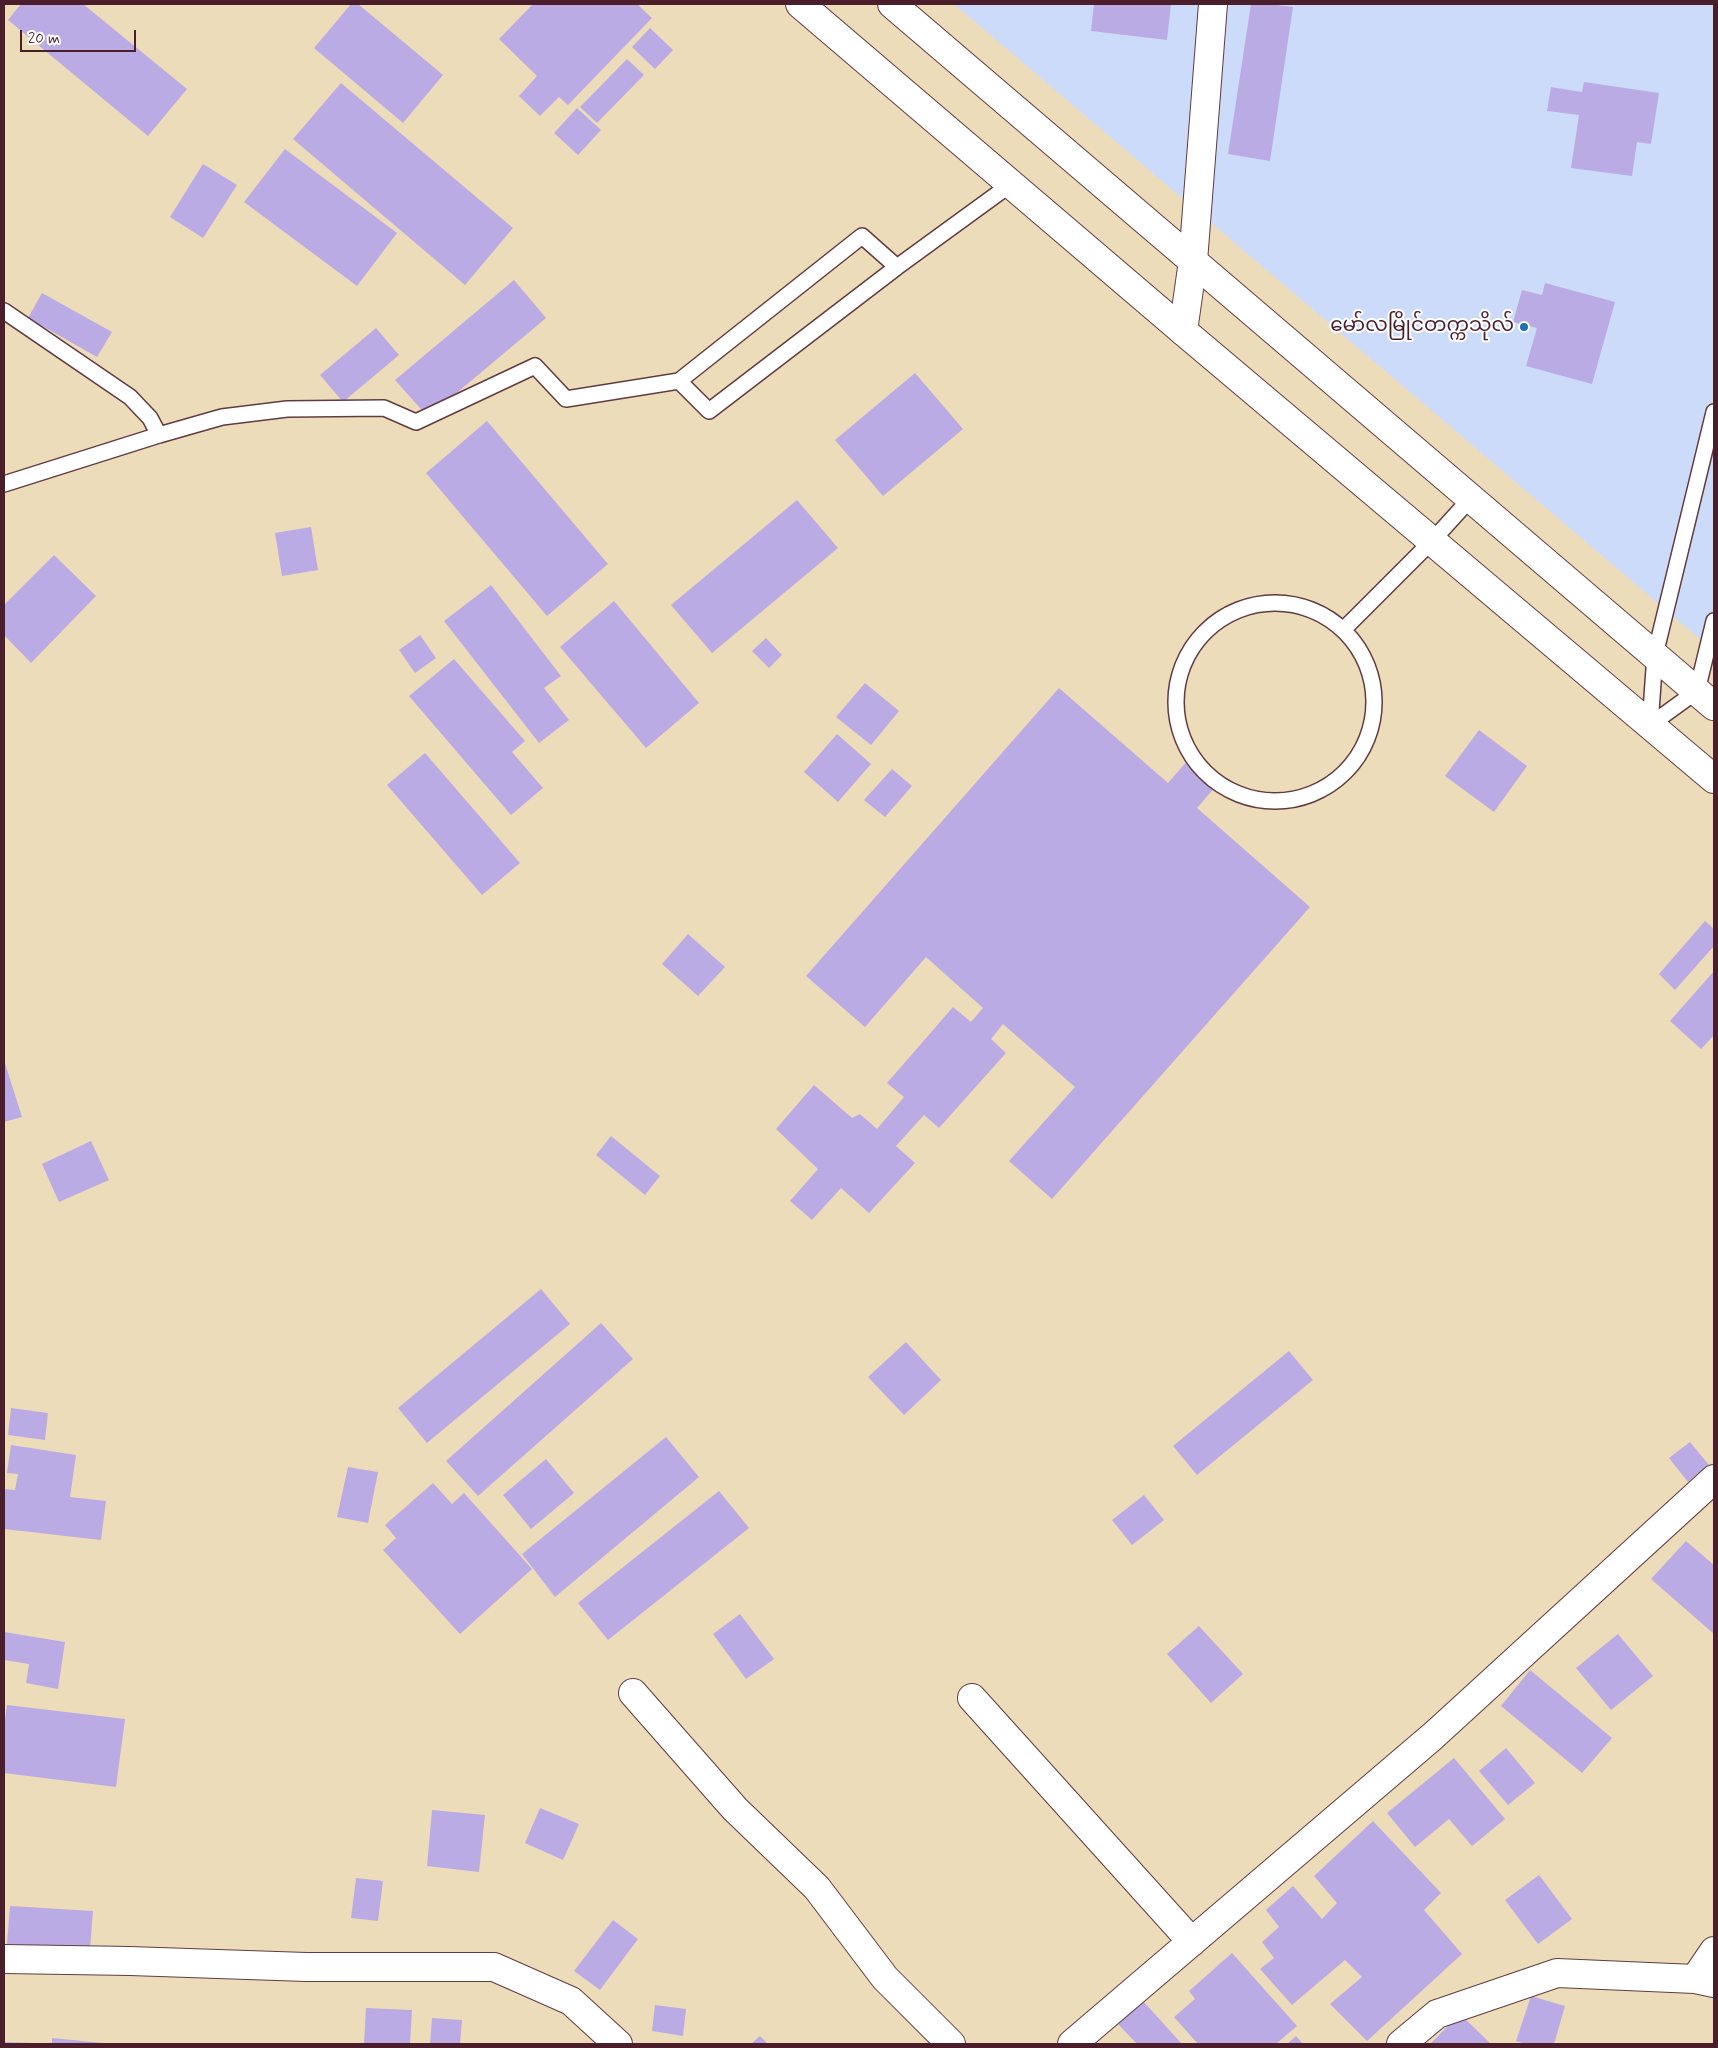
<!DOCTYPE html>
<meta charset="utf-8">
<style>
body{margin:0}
#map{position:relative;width:1718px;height:2048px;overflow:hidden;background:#eddcb9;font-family:Mynerve,sans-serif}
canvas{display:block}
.frame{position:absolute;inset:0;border:5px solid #4a1f2b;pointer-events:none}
.scale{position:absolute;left:20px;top:30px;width:116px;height:22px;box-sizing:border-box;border:2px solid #4a1f2b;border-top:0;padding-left:6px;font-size:15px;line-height:18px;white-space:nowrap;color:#4a1f2b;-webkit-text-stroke:4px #fff;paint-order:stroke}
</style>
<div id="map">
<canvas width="1718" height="2048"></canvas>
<div class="frame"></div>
<div class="scale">20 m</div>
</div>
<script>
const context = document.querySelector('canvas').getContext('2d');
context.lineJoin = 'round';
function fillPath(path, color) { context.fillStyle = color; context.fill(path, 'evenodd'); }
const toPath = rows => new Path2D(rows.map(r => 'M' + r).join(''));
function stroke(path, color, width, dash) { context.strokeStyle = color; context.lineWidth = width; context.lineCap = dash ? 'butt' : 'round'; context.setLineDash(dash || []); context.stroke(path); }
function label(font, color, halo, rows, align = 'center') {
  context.font = font + ' Mynerve,"Noto Sans Myanmar",sans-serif'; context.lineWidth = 4; context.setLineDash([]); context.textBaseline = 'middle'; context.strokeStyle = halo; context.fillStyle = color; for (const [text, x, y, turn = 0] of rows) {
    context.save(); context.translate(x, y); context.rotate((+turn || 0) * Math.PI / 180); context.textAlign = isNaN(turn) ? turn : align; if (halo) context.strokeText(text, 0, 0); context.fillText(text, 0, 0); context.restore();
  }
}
const built = toPath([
 [954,4,1714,4,1714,651]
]);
const building = toPath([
 [21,4,83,4,187,89,148,136,8,20],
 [351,4,358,4,443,75,403,123,314,48],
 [533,4,637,4,652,18,568,105,559,97,540,116,519,96,537,76,499,39],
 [1094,4,1171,4,1167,40,1091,31],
 [1251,4,1269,4,1293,7,1270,161,1228,154],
 [650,28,673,50,655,69,632,47],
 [627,59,644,75,597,123,580,107],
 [1584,82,1659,93,1651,144,1637,142,1632,176,1571,168,1579,115,1547,111,1551,87,1582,92],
 [341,83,513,228,465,285,293,139],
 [577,108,601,130,578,155,554,133],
 [285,149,397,233,357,286,244,202],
 [203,164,237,185,203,238,170,217],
 [514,280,546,318,428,417,395,380],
 [1545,283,1615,302,1592,384,1526,366,1537,328,1513,322,1522,290,1542,295],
 [42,293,112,332,97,357,28,318],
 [376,328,399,355,343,402,320,375],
 [915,373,963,429,883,496,835,440],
 [487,421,608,564,547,616,426,473],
 [797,500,838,548,712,653,671,605],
 [311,527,318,570,282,576,275,533],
 [54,555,96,596,31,663,4,635,4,605],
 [491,585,561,676,544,688,569,720,539,743,444,621],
 [614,601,699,703,646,748,560,647],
 [420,635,436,658,415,673,399,650],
 [766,638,782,655,769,668,752,651],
 [454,659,525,741,512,752,543,788,511,815,409,696],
 [865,683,899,711,871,745,836,717],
 [1059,688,1168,783,1194,753,1223,778,1197,808,1310,907,1052,1199,1009,1161,1075,1087,1003,1024,991,1039,1006,1053,939,1128,924,1115,896,1146,915,1163,869,1213,841,1188,812,1220,790,1201,818,1169,776,1129,814,1085,852,1118,860,1114,877,1129,904,1097,887,1083,953,1007,971,1022,983,1008,926,957,865,1027,806,976],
 [1479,730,1527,766,1494,812,1445,776],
 [837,734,871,764,838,802,804,772],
 [425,753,520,863,482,895,387,785],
 [892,769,912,786,885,817,864,800],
 [1705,921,1714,929,1714,946,1675,990,1659,974],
 [688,934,725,967,698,996,662,964],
 [1714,971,1714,1035,1701,1049,1670,1021],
 [4,1060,22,1117,4,1122],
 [611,1136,660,1176,645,1195,596,1155],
 [91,1141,109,1180,59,1202,42,1164],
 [541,1289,570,1324,427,1443,398,1408],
 [601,1323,633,1359,478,1496,446,1461],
 [906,1342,941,1380,904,1415,868,1377],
 [1289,1351,1313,1380,1197,1475,1173,1446],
 [11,1408,48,1413,45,1440,8,1435],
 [666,1437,699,1477,555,1597,522,1554],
 [1690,1442,1709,1465,1688,1482,1669,1458],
 [11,1445,76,1455,70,1497,106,1501,101,1540,4,1529,4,1489,15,1490,18,1474,7,1473],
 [546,1459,574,1493,531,1529,503,1495],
 [348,1467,378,1472,368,1523,337,1517],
 [433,1483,452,1504,464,1493,532,1569,460,1634,383,1550,396,1538,385,1525],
 [719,1491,749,1528,608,1640,578,1603],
 [1144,1495,1164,1520,1132,1545,1112,1520],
 [1686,1541,1714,1565,1714,1634,1651,1579],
 [740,1614,774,1659,746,1679,713,1634],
 [1199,1626,1243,1674,1211,1703,1167,1654],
 [4,1632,65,1642,58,1689,26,1683,29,1664,4,1660],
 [1618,1634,1653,1676,1611,1710,1576,1668],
 [1530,1670,1612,1738,1582,1773,1501,1706],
 [7,1705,125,1719,116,1787,4,1773,4,1728],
 [1506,1748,1535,1783,1508,1805,1479,1771],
 [1454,1758,1505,1819,1472,1846,1449,1819,1415,1847,1387,1813],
 [540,1808,579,1824,563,1860,525,1843],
 [432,1810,485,1815,479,1872,427,1866],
 [1373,1821,1441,1893,1424,1910,1462,1954,1367,2041,1330,2004,1362,1977,1345,1960,1292,2005,1260,1969,1274,1958,1262,1942,1279,1927,1266,1910,1293,1886,1322,1919,1337,1903,1314,1876],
 [1539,1875,1572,1919,1538,1944,1505,1900],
 [356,1878,383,1881,378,1921,351,1918],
 [10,1906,93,1911,90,1949,7,1944],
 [613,1920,638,1939,600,1990,574,1971],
 [1232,1953,1297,2026,1276,2044,1198,2044,1174,2017,1195,1999,1189,1991],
 [1531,1996,1565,2006,1554,2044,1526,2044,1516,2041],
 [1143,2001,1182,2044,1137,2044,1118,2024],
 [655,2005,686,2009,683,2036,652,2031],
 [366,2008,412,2010,410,2044,364,2044],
 [1460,2014,1491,2044,1430,2044],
 [432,2018,462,2020,460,2044,430,2044],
 [760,2036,768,2044,751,2044],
 [1296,2036,1303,2044,1287,2044],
 [52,2038,103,2043,102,2044,52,2044],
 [4,2042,33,2043,33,2044,4,2044]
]);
const service = toPath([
 [4,311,130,397,150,418,159,435],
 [679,381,862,236,897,267],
 [4,484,159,435,222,417,287,409,384,408,416,422,535,366,566,399,679,381,709,411,897,267,1011,184],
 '1176 702a99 99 0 1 1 198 0a99 99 0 1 1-198 0Z',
 [1344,629,1432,541,1471,498],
 [1650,725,1655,655,1714,412],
 [1650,725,1697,691,1714,621]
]);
const minor = toPath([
 [1183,331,1193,261,1213,4],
 [633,1693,735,1809,817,1888,885,1978,951,2044],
 [972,1698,1192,1942],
 [4,1959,130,1961,306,1967,494,1967,571,2001,618,2044],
 [1695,1979,1714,1951],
 [1072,2044,1433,1736,1714,1479],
 [1401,2044,1437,2014,1557,1973,1695,1979,1714,1983]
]);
const secondary = toPath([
 [800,4,1183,331,1714,779],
 [892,4,1714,706]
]);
const markers = [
 [1524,327,5,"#1f6fb2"]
];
const poiNames = [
 ["မော်လမြိုင်တက္ကသိုလ်",1514,327]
];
fillPath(built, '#cddbfa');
fillPath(building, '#baabe5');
stroke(service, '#623b40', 18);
stroke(minor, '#623b40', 30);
stroke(secondary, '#623b40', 30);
stroke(service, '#fff', 15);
stroke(minor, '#fff', 28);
stroke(secondary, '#fff', 28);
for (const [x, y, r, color] of markers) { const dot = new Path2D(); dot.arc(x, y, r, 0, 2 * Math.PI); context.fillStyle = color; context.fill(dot); stroke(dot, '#fff', 2); }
label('20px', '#4a1f2b', '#fff', poiNames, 'right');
</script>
